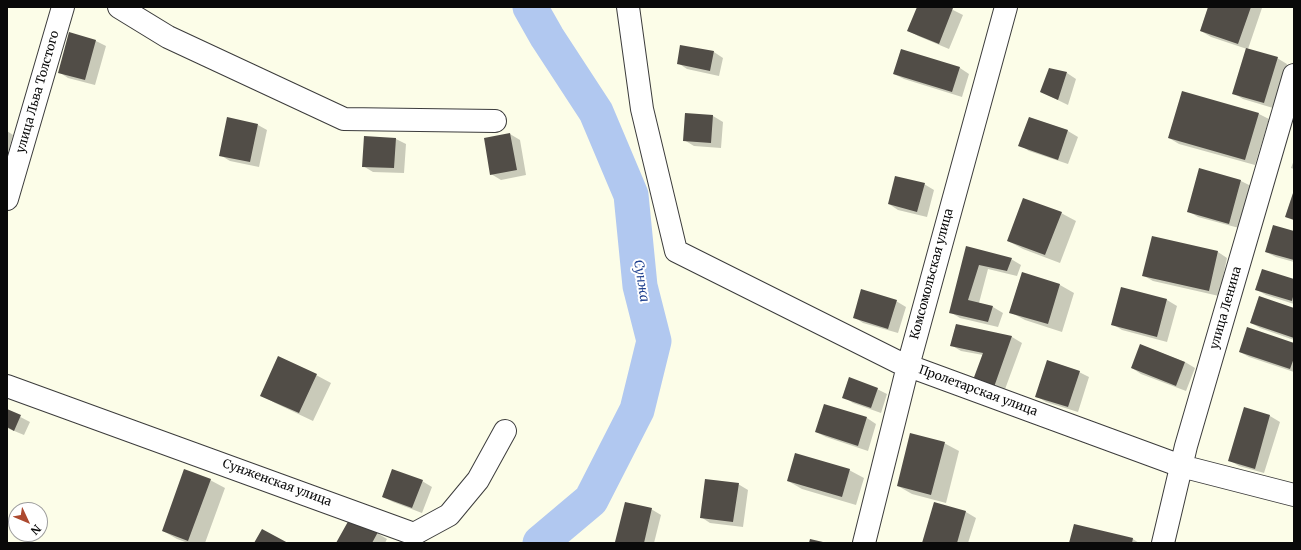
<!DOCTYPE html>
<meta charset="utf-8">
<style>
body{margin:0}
#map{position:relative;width:1301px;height:550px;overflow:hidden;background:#fcfde8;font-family:Merriweather,serif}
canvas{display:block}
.frame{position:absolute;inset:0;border:8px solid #090909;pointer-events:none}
.north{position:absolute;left:8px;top:502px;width:40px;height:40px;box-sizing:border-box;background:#fff;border:1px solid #9d9d9d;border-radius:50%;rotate:134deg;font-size:11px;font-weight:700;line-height:16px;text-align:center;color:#090909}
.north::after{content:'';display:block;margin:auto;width:14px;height:18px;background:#ac492f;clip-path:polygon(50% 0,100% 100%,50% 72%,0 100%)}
</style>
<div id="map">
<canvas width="1301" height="550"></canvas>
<div class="frame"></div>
<div class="north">N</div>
</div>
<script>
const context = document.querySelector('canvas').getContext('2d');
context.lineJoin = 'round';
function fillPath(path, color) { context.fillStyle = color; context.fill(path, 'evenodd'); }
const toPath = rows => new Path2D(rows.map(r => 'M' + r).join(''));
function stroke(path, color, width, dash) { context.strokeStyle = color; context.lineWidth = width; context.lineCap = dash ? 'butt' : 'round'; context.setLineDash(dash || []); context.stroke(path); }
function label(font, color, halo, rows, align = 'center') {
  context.font = font + ' Merriweather,serif'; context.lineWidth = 4; context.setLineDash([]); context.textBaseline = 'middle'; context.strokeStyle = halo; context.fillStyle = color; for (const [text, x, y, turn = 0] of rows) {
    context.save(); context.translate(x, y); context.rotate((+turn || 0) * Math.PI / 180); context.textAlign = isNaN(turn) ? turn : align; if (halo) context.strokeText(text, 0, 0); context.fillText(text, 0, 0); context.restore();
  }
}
const shadow = toPath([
 [918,7,947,7,963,15,949,49,918,36,909,31],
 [1210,7,1262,8,1248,49,1277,58,1287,64,1273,108,1243,99,1233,93,1247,49,1211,37,1201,31],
 [70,34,96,41,106,46,95,85,68,78,59,72],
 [901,50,960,68,969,74,962,97,904,79,894,74],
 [714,52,723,58,719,76,687,69,678,63],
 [1067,73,1076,79,1068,105,1041,92],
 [686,114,713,116,723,122,721,148,694,146,684,140],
 [1259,114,1269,119,1255,165,1179,144,1169,138],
 [1029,118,1068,131,1078,137,1068,164,1029,151,1020,145],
 [258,125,267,130,259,167,230,161,220,155],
 [7,131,13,135,7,156],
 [510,134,520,140,526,175,501,180,491,174],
 [365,137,396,139,406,144,404,173,373,172,363,166],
 [1294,160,1294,169,1291,168],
 [1200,169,1241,181,1251,186,1239,228,1198,217,1188,211],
 [924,184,934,190,927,217,898,210,889,204],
 [1061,213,1076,221,1060,263,1023,249,1008,241],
 [1294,232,1294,262,1276,257,1266,252],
 [1152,237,1218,252,1227,258,1219,296,1153,281,1144,276],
 [967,247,1011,259,1021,265,1017,276,988,269,979,303,993,307,1003,313,998,327,960,318,950,312],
 [1022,273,1060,285,1074,293,1062,332,1025,320,1010,312],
 [1294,280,1294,304,1266,295,1257,290],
 [1122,288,1167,300,1177,306,1167,342,1122,330,1112,324],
 [896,301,906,307,898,333,863,323,854,317],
 [1294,309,1294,340,1260,328,1251,323],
 [956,325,1012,337,1022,343,1004,392,984,385,983,355,961,351,951,345],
 [1294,344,1294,372,1249,357,1240,352],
 [1141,345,1185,362,1195,368,1186,391,1141,374,1132,368],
 [1079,372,1089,377,1078,412,1046,402,1036,396],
 [316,375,331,383,313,421,275,403,261,395],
 [877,389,887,394,881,413,853,403,844,397],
 [1245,409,1270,416,1280,422,1264,473,1239,466,1229,460],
 [7,410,30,422,24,435,7,428],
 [867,418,876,424,868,451,826,437,816,432],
 [944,443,959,451,946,503,912,494,898,486],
 [849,470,864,478,856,505,802,489,788,481],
 [210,480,225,488,205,543,188,543,177,539,163,531],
 [422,481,432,487,422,513,393,502,383,497],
 [738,484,748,490,743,527,710,523,701,517],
 [935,503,966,512,976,518,968,543,923,543],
 [651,509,661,515,654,543,619,543,617,542],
 [377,533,387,539,385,543,338,543],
 [1133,539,1139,543,1070,543]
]);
const river = toPath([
 [530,7,547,37,596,112,631,195,640,286,654,341,637,410,591,500,540,543]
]);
const building = toPath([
 [917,7,950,7,953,8,939,44,907,31],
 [1208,7,1251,7,1238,44,1200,31],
 [69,32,96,40,85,80,58,73],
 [680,45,714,51,710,71,677,64],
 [1246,48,1278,57,1264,103,1232,94],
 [901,49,960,67,952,92,893,74],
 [1049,68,1067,72,1058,100,1040,92],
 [1182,91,1259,113,1245,160,1168,138],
 [685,113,713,115,711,143,683,141],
 [227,117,258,124,250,162,219,156],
 [1029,117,1068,130,1058,160,1018,146],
 [510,133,517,170,490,175,484,138],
 [364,136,396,138,394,168,362,167],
 [1199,168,1241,180,1229,224,1187,212],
 [895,176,925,183,917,212,888,204],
 [1294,190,1294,220,1285,217],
 [1023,198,1062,212,1045,255,1007,241],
 [1273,225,1294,231,1294,260,1265,252],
 [1152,236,1218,251,1209,291,1142,276],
 [966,246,1012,258,1007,271,979,265,968,300,993,306,988,322,949,313],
 [1262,269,1294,279,1294,293,1292,301,1255,290],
 [1022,272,1060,284,1048,324,1009,313],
 [1121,287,1167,299,1157,337,1111,325],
 [861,289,897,300,888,329,853,318],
 [1259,296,1294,308,1294,338,1250,323],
 [956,324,1012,336,994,387,973,380,983,353,950,346],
 [1247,327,1294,343,1294,358,1290,369,1239,352],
 [1140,344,1185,362,1176,386,1131,368],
 [278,356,317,374,299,413,260,396],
 [1047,360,1080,371,1068,407,1035,397],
 [849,377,878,388,871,408,842,398],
 [824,404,867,417,858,446,815,432],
 [1244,407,1270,415,1255,469,1228,461],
 [7,409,21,415,14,431,7,427],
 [910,433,945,442,931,495,897,486],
 [795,453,850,469,842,497,787,481],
 [184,469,211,479,188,541,162,531],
 [392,469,423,480,412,508,382,497],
 [705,479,739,483,733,522,700,518],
 [625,502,652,508,644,543,615,542],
 [934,502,966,511,957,543,922,543],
 [350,518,378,532,372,543,336,543],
 [1074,524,1133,538,1132,543,1069,543],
 [262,529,288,543,254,543],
 [810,539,823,542,823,543,809,543]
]);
const street = toPath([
 [119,7,168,37,344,119,495,121],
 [628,7,642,109,676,251,898,362,1181,466,1294,495],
 [7,199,63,7],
 [7,386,414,534,449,515,478,480,505,431],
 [864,543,908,366,1006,7],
 [1163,543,1186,446,1294,75]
]);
const streetNames = [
 ["улица Льва Толстого",38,92,-74],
 ["Комсомольская улица",932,274,-75],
 ["улица Ленина",1226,308,-74],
 ["Пролетарская улица",978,391,20],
 ["Сунженская улица",277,483,20]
];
const waterNames = [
 ["Сунжа",641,281,81]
];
fillPath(shadow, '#0003');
stroke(river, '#b1c8f0', 35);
fillPath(building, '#514d47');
stroke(street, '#3c3c3c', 24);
stroke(street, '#fff', 22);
label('12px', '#090909', '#fff', streetNames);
label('italic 13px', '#1f418f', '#fff', waterNames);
</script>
